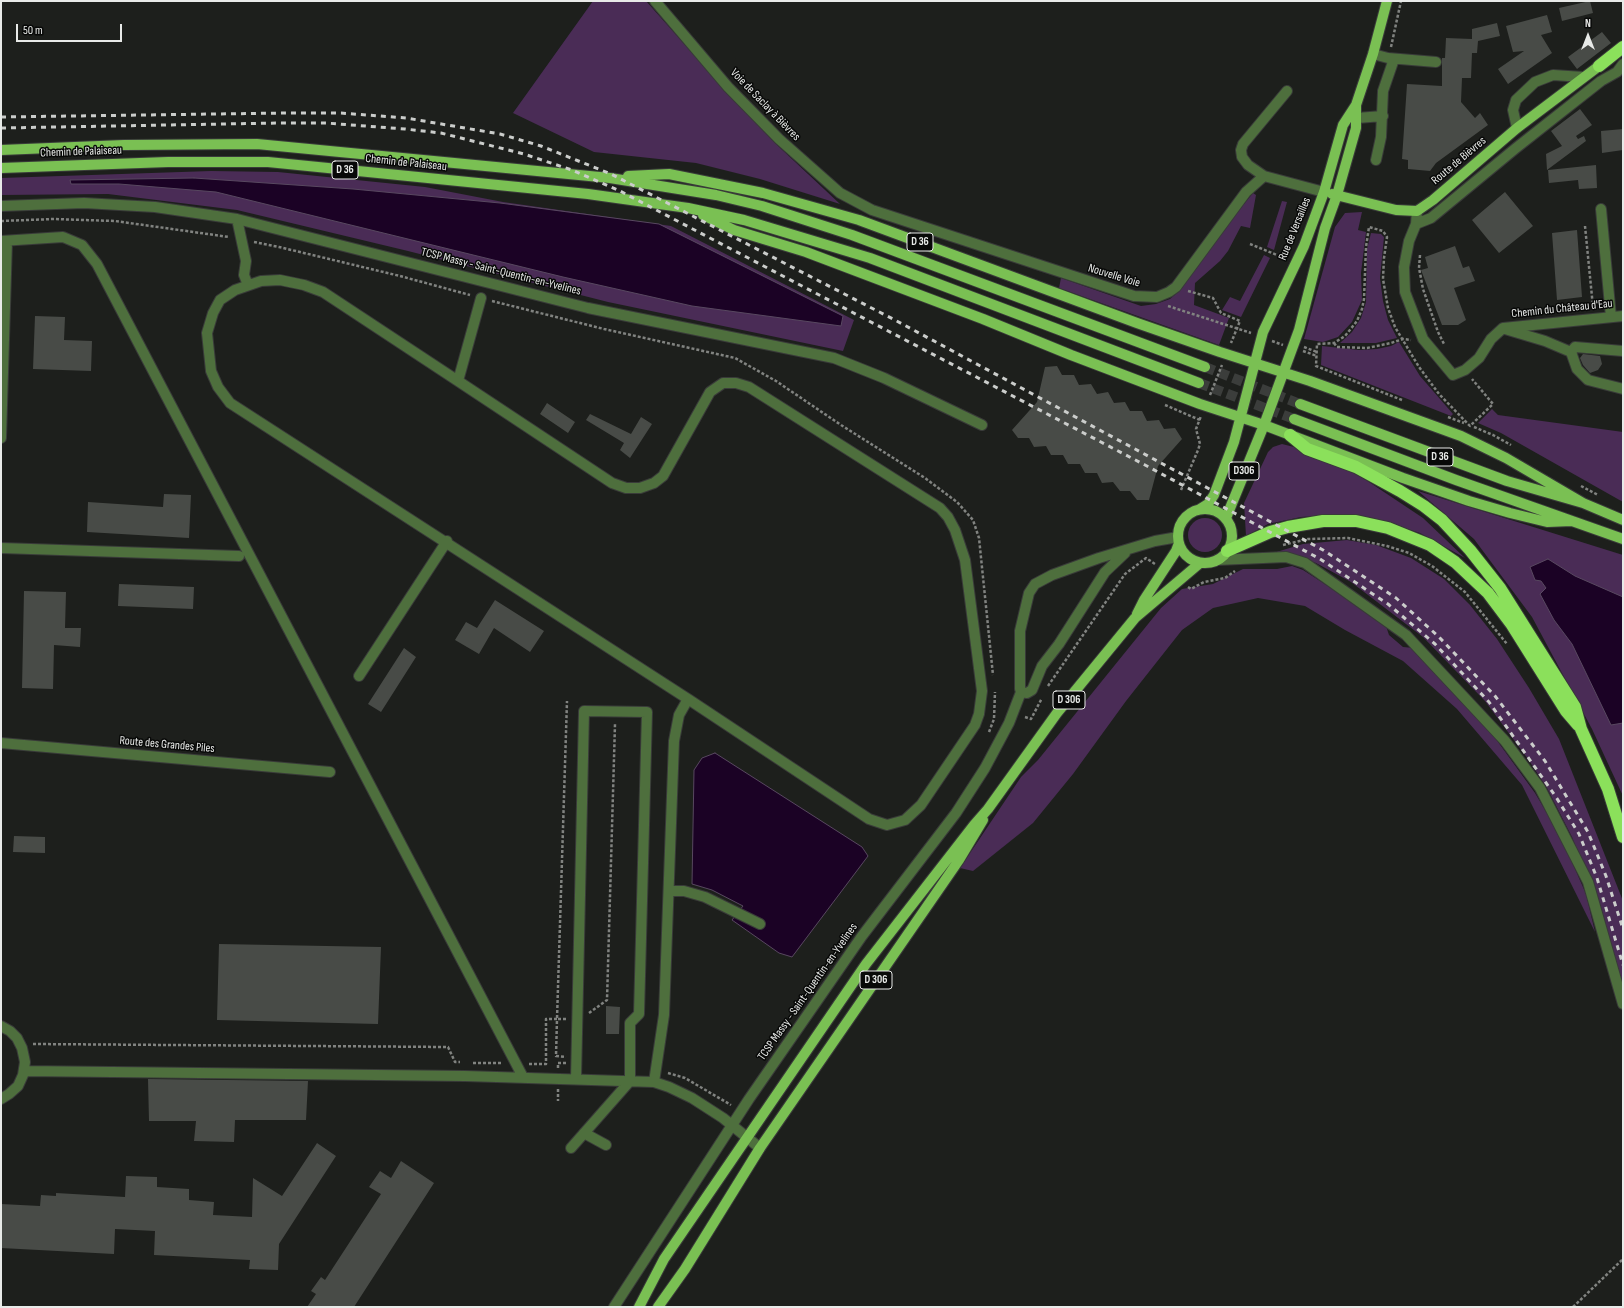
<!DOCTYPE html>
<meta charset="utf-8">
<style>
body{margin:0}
#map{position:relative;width:1624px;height:1308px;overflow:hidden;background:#1d1f1c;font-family:"Sofia Sans Condensed",sans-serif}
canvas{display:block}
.frame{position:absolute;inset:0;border:2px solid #e8eae8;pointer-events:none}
.north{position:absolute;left:1568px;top:16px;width:40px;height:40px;-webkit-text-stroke:3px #080908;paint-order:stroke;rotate:0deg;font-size:11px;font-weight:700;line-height:16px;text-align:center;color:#e8eae8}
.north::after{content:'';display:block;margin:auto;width:14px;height:18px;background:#e8eae8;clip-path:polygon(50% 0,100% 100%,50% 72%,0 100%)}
.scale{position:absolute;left:16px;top:24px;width:106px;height:18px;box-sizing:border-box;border:2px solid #e8eae8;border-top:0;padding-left:5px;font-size:12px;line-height:14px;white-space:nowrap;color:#e8eae8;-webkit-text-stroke:3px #080908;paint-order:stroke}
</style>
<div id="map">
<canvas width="1624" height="1308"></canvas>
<div class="frame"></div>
<div class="north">N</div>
<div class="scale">50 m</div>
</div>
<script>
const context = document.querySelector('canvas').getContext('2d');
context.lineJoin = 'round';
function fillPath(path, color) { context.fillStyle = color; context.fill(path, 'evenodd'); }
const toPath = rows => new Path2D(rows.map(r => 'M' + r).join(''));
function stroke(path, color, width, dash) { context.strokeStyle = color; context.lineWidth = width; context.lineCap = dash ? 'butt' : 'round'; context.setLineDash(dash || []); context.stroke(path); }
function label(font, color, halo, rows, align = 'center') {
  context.font = font + ' "Sofia Sans Condensed",sans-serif'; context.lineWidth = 3; context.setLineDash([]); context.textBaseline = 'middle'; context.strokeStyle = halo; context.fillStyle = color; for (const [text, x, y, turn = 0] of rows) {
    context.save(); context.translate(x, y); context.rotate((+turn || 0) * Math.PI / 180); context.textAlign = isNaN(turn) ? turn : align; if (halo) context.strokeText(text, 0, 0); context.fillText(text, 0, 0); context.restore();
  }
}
const green = toPath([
 [593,1,646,1,726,91,777,145,840,204,760,179,696,163,594,152,513,113],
 [211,171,278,172,425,187,503,202,671,226,854,320,843,351,608,302,408,251,237,210,108,194,1,195,1,178],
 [1253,193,1256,195,1250,228,1241,226,1228,251,1220,261,1195,283,1194,305,1229,318,1219,345,1059,288,1061,278,1141,306,1156,304,1170,299,1178,292,1225,227],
 [1282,201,1287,202,1274,250,1267,247],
 [1362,212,1358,230,1366,232,1361,273,1362,300,1352,322,1338,337,1323,342,1304,339,1335,227,1345,213],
 [1371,233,1381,234,1384,237,1380,278,1383,301,1388,320,1397,338,1376,343,1340,343,1352,332,1361,318,1366,302,1367,249],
 [1264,255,1270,258,1241,317,1222,310,1230,297,1240,301],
 [1399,342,1420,376,1453,414,1451,416,1321,365,1322,346,1359,350,1377,349,1391,346],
 [1492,409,1498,415,1623,432,1623,502,1501,433,1478,423],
 [1282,444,1294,447,1357,474,1423,518,1465,558,1420,533,1373,518,1332,515,1301,517,1268,524,1246,536,1244,503,1268,452,1273,447],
 [1418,491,1623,555,1623,796,1592,729,1532,617,1474,539],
 '1188 535a17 17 0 1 1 34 0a17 17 0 1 1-34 0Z',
 [1347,540,1376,545,1411,558,1444,579,1470,605,1497,639,1529,688,1559,739,1623,901,1623,994,1589,881,1572,837,1547,788,1528,759,1485,701,1423,637,1351,582,1316,563,1300,557,1273,553,1303,544],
 [1292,566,1303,570,1385,623,1389,635,1403,647,1414,648,1485,724,1535,793,1561,837,1586,894,1595,932,1522,785,1457,709,1403,661,1345,630,1305,606,1258,598,1213,608,1182,630,1126,701,1073,774,1033,823,973,871,960,868,1021,777,1038,760,1161,608,1182,589,1213,584,1243,569,1277,569]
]);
const water = toPath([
 [194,178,353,189,500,203,659,224,843,316,841,326,692,306,563,277,216,192,119,184,71,184,70,180,194,178],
 [1548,559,1575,576,1623,597,1623,723,1611,725,1572,644,1554,620,1540,594,1546,588,1541,581,1535,580,1530,567,1548,559],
 [715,753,862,847,868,856,792,957,779,953,732,920,743,906,712,890,692,884,694,770,702,758,715,753]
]);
const building = toPath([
 [1590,1,1593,13,1562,21,1559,8],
 [1547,15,1552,32,1541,35,1552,53,1508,84,1498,69,1524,51,1513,52,1506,26],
 [1497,23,1500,36,1478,41,1477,53,1472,53,1471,78,1462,78,1461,102,1475,118,1480,113,1488,125,1436,163,1430,171,1408,169,1408,160,1402,159,1407,84,1442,86,1442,58,1445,58,1446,38,1472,39,1472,29],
 [1602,32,1611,43,1577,69,1568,57],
 [1580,109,1592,125,1576,136,1578,139,1584,136,1586,141,1547,170,1546,154,1562,146,1551,131],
 [1623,129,1623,150,1602,153,1601,131],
 [1596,165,1597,188,1579,189,1578,180,1549,183,1548,170],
 [1505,192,1533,226,1499,253,1472,220],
 [1577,230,1582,297,1557,300,1552,233],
 [1455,246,1463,268,1469,266,1475,281,1454,288,1466,320,1458,325,1442,325,1421,270,1428,268,1425,257],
 [35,316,65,317,64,340,92,341,91,371,33,369],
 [1583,354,1600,356,1602,364,1598,370,1590,373,1583,365,1580,358],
 [1057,366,1062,375,1074,375,1079,385,1091,384,1097,394,1108,392,1114,403,1125,402,1130,411,1142,411,1147,421,1159,420,1164,429,1175,428,1182,439,1158,466,1149,500,1137,500,1130,491,1120,491,1113,482,1102,483,1097,473,1085,473,1080,464,1068,464,1063,455,1051,455,1046,446,1034,447,1029,438,1018,438,1012,430,1037,402,1045,367],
 [547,403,575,422,568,433,540,414],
 [590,414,631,434,641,417,652,424,630,458,620,450,624,443,586,420],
 [164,494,191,495,189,538,87,532,88,502,163,507],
 [119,584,194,587,193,609,118,606],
 [24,591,66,592,65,628,81,628,80,647,54,645,53,689,22,688],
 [495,600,544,631,530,652,494,628,479,654,455,640,466,622,477,628],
 [404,648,416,657,381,712,368,704],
 [14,836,45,837,45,853,13,852],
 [219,944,381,947,378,1024,217,1020],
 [606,1006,620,1007,619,1034,606,1034],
 [148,1079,308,1081,306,1120,235,1120,234,1142,194,1141,196,1121,149,1121],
 [317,1143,336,1156,279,1244,278,1270,249,1269,250,1260,154,1255,155,1231,115,1229,114,1254,1,1248,1,1204,40,1206,41,1195,56,1196,56,1193,125,1197,126,1176,157,1177,157,1187,189,1189,189,1200,214,1202,213,1215,252,1217,253,1178,282,1196],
 [401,1161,434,1183,354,1307,307,1307,316,1294,311,1291,321,1277,325,1280,381,1194,369,1187,380,1171,391,1178]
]);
const majorTunnel = toPath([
 [1205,367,1300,404],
 [1199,383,1294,419]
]);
const path = toPath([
 [1391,47,1401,1],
 [1,221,54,219,115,221,229,237],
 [1585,226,1593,307],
 [254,242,279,247,400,276,470,295],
 [1250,244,1277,255],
 [1420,255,1419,268,1423,289,1438,332,1444,344],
 [1188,291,1213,298,1221,313,1240,321,1231,343],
 [492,301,604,329,735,358,776,381,841,425,925,478,957,502,973,520,979,538,993,675],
 [1168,306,1251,333],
 [1272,341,1283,345],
 [1334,343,1337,347,1367,348,1391,343,1403,339,1411,340],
 [1304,347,1317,352],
 [1303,351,1317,356],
 [1210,395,1222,365],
 [1402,400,1316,366,1317,344,1334,343,1345,336,1357,321,1362,309,1364,299,1366,247,1369,227,1383,231,1387,237,1384,258,1383,279,1388,308,1395,327,1419,367,1439,394,1470,426,1493,404,1472,379],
 [1165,405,1200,420],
 [1448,417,1464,423],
 [1474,427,1493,435,1511,445],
 [1581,486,1598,495],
 [1181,490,1198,450,1200,444,1196,429,1201,416],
 [1283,545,1308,539,1348,538,1387,546,1409,553,1432,566,1465,592,1507,644],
 [1188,587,1191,589,1204,582,1225,578,1235,571],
 [1048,686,1125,574,1146,558,1155,564],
 [1025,717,1031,719,1042,698],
 [989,732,994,719,995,692],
 [589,1013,607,1000,615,724],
 [566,1019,557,1019,567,701],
 [33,1044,448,1047,455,1062,460,1062],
 [473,1063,502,1063],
 [529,1064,546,1064,546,1019,557,1019,556,1056,566,1057],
 [558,1068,558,1063,566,1063],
 [668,1073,685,1078,731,1105],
 [558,1089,558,1101],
 [1573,1307,1623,1259]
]);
const minor = toPath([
 [655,1,728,87,779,139,840,193,872,210,1134,296,1157,297,1169,292,1176,287,1246,192,1264,176,1324,192],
 [1373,54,1388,58,1436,62],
 [1357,118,1383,116],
 [1517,128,1513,110,1516,100,1535,82,1553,75,1583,77],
 [1376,160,1381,137,1383,91,1394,59],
 [1264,176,1248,165,1242,157,1241,150,1243,144,1287,91],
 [1,206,84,203,155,207,237,219,588,308,834,358,884,378,982,425],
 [1601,209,1611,317],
 [1417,211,1416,224,1409,241,1404,267,1405,292,1423,339,1453,375,1465,370,1479,358,1491,339,1503,328,1623,316],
 [237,219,246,261,244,275,248,285],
 [1416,224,1431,218,1516,148,1601,81,1617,72,1623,64],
 [1,241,63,237,82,245,97,264,523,1077],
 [481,298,458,381,612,483,626,488,640,488,654,483,663,476,710,392,723,383,736,383,749,387,940,508,948,517,955,530,965,560,982,691,979,714,975,725,921,805,905,820,887,825,869,819,688,699,679,715,674,741,664,1015,654,1082],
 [1505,329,1545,341,1571,352,1577,369,1588,380,1623,389],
 [1571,352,1575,347,1623,351],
 [458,381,323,292,304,285,280,280,261,281,235,290,220,300,213,313,207,333,211,371,218,387,230,403,688,699],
 [1,438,7,241],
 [1,548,239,556],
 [1217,560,1286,557,1305,563,1406,635,1505,741,1540,788,1588,882,1623,1004],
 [359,676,447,541],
 [1021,692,1020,689,1020,631,1029,593,1035,584,1052,575,1099,558,1155,541,1178,537],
 [1021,692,1027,693,1032,690,1042,666,1059,644,1105,572,1125,553],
 [1,743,330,772],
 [669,891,684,891,705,897,760,924],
 [1,1026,10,1031,17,1038,22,1048,25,1062,23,1075,18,1086,9,1094,1,1099],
 [24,1071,465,1076,654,1082,669,1087,692,1098,723,1118,760,1148],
 [584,1133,606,1145],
 [571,1148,630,1081,630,1023,639,1014,647,712,584,711,576,1079],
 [614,1307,749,1099,862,936,956,813,985,768,1009,723,1021,692]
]);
const major = toPath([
 [1,150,124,145,257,144,610,178,716,195,762,206,852,235,1205,367],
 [1,168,168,162,268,162,588,194,688,208,744,220,870,258,1199,383],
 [628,176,669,174,763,193,859,220,1137,323,1220,352,1310,381,1461,436,1506,458,1583,503],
 [1332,194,1396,210,1417,211,1433,200,1517,128,1599,66],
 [703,215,734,230,806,252,983,319,1071,355,1200,404,1264,425,1403,478,1469,501,1510,513,1547,522,1572,521],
 [1300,404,1507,481,1583,503,1623,520],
 [1294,419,1456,480,1623,539],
 [1200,509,1208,504,1214,495,1234,442,1263,332,1304,246,1324,192,1343,125,1356,105,1373,54,1387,1],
 '1178 536a27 27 0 1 1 54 0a27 27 0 1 1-54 0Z',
 [1226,518,1264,425,1299,330,1325,228,1337,195,1356,128,1356,105],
 [1137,614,1144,600,1176,551,1179,543],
 [639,1307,664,1259,866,964,974,825,988,809,1057,713,1135,618,1200,563],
 [658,1307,685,1269,760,1148,959,860,983,820]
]);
const highway = toPath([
 [1599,66,1623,47],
 [1290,435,1307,449,1356,467,1400,491,1424,506,1442,520,1470,550,1500,588,1575,707,1581,729,1608,789,1623,837],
 [1227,551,1270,532,1288,527,1323,521,1356,521,1388,528,1430,545,1455,562,1488,593,1512,625,1566,711,1578,725]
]);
const rail = toPath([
 [1,117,286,113,341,113,406,118,500,134,541,146,611,174,893,319,1323,550,1396,598,1439,637,1495,696,1545,761,1588,832,1606,876,1623,929],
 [1,128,279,123,326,123,405,129,441,133,524,154,572,170,618,190,1145,465,1320,559,1388,604,1435,644,1489,702,1556,797,1579,834,1597,878,1623,965]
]);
const shields = [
 [345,170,26],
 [920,242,26],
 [1440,457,26],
 [1244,471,30],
 [1069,700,32],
 [876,980,32]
];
const shieldNames = [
 ["D 36",345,170],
 ["D 36",920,242],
 ["D 36",1440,457],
 ["D306",1244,471],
 ["D 306",1069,700],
 ["D 306",876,980]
];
const streetNames = [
 ["Voie de Saclay à Bièvres",765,105,46],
 ["Chemin de Palaiseau",81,152,-2],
 ["Route de Bièvres",1459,161,-40],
 ["Chemin de Palaiseau",406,163,6],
 ["Rue de Versailles",1295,229,-68],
 ["TCSP Massy - Saint-Quentin-en-Yvelines",501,272,14],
 ["Nouvelle Voie",1114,276,17],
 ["Chemin du Château d'Eau",1562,309,-6],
 ["Route des Grandes Piles",167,745,5],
 ["TCSP Massy - Saint-Quentin-en-Yvelines",808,992,-55]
];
fillPath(green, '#4a2c56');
fillPath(water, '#1b0225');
stroke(water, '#584860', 1);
fillPath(building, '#484b47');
stroke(majorTunnel, '#3b3d3b', 10, [10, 5]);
stroke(minor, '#393b39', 12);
stroke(major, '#393b39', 12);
stroke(highway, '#393b39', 14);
stroke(path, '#818380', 2.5, [3, 2]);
stroke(minor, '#4e6f3d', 10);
stroke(major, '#7ac053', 10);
stroke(highway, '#8be05b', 12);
stroke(rail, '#cbcdcb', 3, [5, 5]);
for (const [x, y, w] of shields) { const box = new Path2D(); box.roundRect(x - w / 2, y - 9, w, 18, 3); context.fillStyle = '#080908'; context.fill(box); stroke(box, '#e8eae8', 1); }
label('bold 11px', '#e8eae8', null, shieldNames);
label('12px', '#e8eae8', '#080908', streetNames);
</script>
